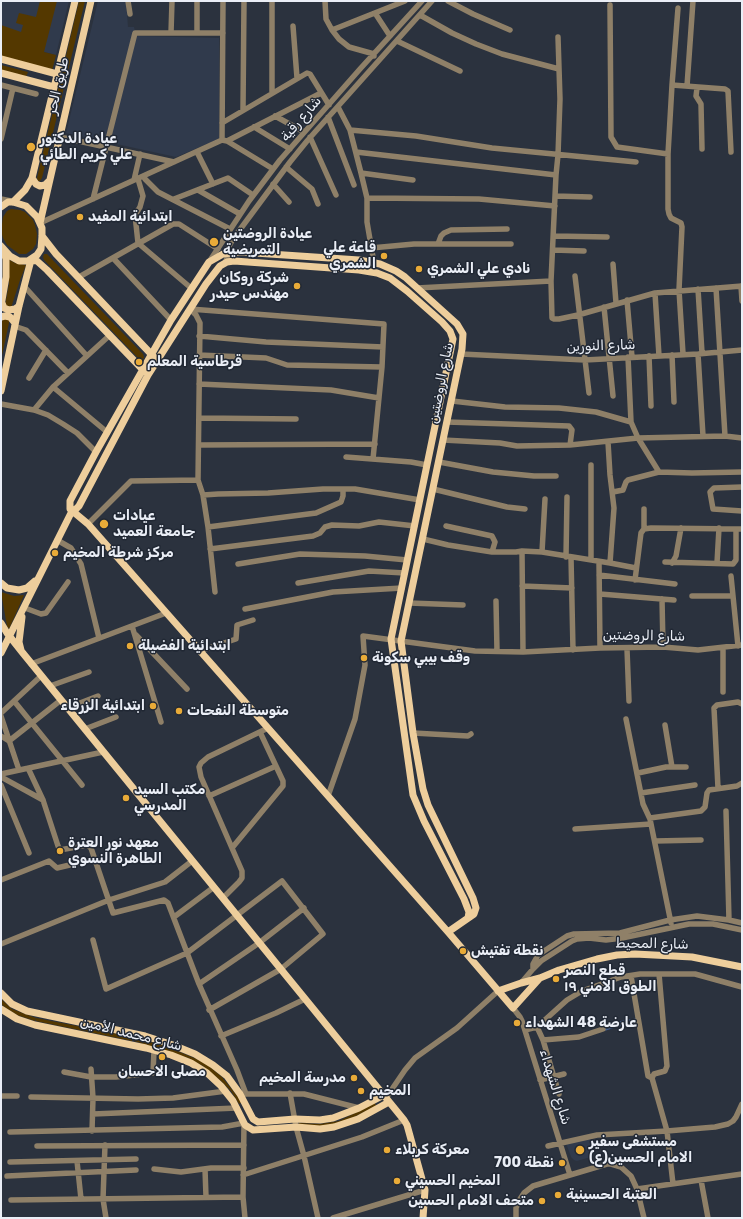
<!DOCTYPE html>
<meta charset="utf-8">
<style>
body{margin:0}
#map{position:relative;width:743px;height:1219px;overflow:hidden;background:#2b323e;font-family:Rubik,sans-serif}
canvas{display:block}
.frame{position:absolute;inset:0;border:2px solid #eaeef6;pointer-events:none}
</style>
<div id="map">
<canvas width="743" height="1219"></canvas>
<div class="frame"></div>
</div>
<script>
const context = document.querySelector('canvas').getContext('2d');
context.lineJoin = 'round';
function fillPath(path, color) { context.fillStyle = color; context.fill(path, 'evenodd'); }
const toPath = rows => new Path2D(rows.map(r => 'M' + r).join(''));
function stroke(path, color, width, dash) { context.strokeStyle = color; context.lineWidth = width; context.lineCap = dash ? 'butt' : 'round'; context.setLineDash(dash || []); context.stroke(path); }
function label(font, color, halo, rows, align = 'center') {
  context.font = font + ' Rubik,Vazirmatn,sans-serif'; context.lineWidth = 3; context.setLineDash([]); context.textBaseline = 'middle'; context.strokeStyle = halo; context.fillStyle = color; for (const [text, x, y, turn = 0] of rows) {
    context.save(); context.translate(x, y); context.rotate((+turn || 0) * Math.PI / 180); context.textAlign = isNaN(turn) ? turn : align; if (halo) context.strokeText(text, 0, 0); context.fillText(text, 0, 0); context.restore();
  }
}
const built = toPath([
 [1,1,69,1,56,55,1,41],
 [98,1,126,1,128,27,134,27,136,36,219,38,219,139,176,157,66,133],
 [591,1138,591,1157,577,1161,574,1160,571,1157,566,1143]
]);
const green = toPath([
 [40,1,57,1,44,52,56,55,52,71,1,58,1,25,21,32,23,25,16,23,19,13,36,17],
 [79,1,85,1,42,178,40,181,38,181,37,178],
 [1,65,28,72,26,77,1,70],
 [11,209,20,210,25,212,33,220,35,225,37,234,36,244,33,249,26,254,19,254,7,245,3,238,1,231,3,217,7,211],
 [44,254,47,254,143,354,144,357,143,360,139,359,44,260,43,257],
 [8,259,15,263,26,265,20,280,11,308,5,305,9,284],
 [4,318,9,320,9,323,1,360,1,323],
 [1,592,14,596,24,595,9,629,7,626],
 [1,999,12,1009,36,1018,35,1021,17,1015,6,1008,1,1004],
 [36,1018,133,1037,132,1041,36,1021],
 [135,1038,165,1046,204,1062,222,1077,242,1102,239,1104,231,1091,221,1081,203,1066,188,1058,134,1041],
 [375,1103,376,1106,348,1120,327,1126,299,1126,299,1123,320,1124,339,1121]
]);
const canal = toPath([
 [606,1028,618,1024,636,1021]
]);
const minor = toPath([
 [128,1,130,14],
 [325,1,326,19,332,30,339,39,349,47,374,54,374,56],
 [448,1,473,14,510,30],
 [610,5,611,137,617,147,668,154],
 [678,8,672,85,668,154,668,209,669,214,671,218,681,223,682,227,679,290,683,354],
 [375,13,390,36],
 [420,15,452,33,476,44,502,54,559,69],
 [293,26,297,78],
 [332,30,405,1],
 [171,33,172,1],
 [197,33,197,1],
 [558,37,560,99,558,155,556,175,551,281,552,318,554,319,559,319,578,315,655,293,742,286],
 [397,41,460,71],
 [1,85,36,94],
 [672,85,725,89,728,91,731,152],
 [687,86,693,1],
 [697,88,696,96,701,104,702,149],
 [272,93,272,1],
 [338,107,350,130,361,173,367,198,367,222,374,263],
 [243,110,244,1],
 [275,116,304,132],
 [328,117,354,185],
 [222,123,307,73,310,74,329,105],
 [254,127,290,149],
 [350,130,416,136,492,148,636,162],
 [60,137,174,162],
 [310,137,336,195],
 [1,139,13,88],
 [222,140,223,1],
 [227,141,273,169],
 [197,152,213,184],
 [356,152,556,175],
 [286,167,312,189,318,204],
 [361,173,413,180],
 [143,176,145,179,158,192,230,229],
 [138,179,143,196,140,207,135,215,138,243,191,288],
 [134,180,140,154],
 [273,184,289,202],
 [198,190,240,214],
 [555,196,590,197],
 [367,198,479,199,555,206],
 [1,199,11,201],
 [93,199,135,33,223,33],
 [174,199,228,178,253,195],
 [40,223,222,140,227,141,321,93],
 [554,236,607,237],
 [438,244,441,236,444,233,451,230,507,229],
 [371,248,414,244,511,244],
 [553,250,584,251],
 [113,258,171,320],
 [209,262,249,201,280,160,360,69,422,1],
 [225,263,227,258,228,248,233,239,290,162,307,141,432,1],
 [613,264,616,303],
 [575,276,589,393],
 [79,277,173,224,179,224,218,249],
 [24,286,87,356],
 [741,286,742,301],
 [417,288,551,281],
 [716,288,725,436],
 [698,289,702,353],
 [655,293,659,356],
 [627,300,632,357],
 [604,307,613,396],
 [190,309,384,324,382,367,373,459],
 [190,309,196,315,200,323,198,480,203,495,208,527,215,592],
 [14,326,26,330,68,373],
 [199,336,266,342,383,347],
 [461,354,585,360,698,354,742,350],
 [698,354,703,436],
 [199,355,266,358,287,365,382,367],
 [672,355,674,402],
 [649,356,651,406],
 [29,378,46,350],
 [199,384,331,390,379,398],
 [53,387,107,432],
 [452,401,505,407,559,408,596,412,631,422],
 [1,404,34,410,48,415,63,424,77,433,96,452],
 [34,410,53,387,110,335],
 [199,418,296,419],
 [447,422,569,426,572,430,570,445],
 [443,440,500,443,517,446,570,445,638,438,725,436,742,438],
 [199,445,375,444],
 [346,457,411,462,427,465],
 [439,462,493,472,534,476,556,476],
 [659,472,692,473,742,472],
 [742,487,714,488,710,492,713,509,742,511],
 [433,489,507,507,525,509],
 [613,492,623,490,626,482,628,480,659,472,638,438,631,422,628,357],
 [203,495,218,494,268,493,323,489,355,489,420,500],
 [88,524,131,481,198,480],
 [446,526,492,536,495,542,492,552],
 [208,527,316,513,341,502,343,496,343,489],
 [644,529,644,509],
 [423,539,448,545,492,552,516,552,522,551,542,552,610,563,614,508,610,475,608,442],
 [57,540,71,548,81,564,99,638],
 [210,549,313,536,320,533,325,527,332,525,359,526,379,522,415,526],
 [522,551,523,652],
 [542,552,545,499],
 [566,557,567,497],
 [571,557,573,650],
 [591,560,591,465],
 [599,562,600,648],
 [665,562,733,564,736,560,736,529],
 [610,563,636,568],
 [672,563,676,556,681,528],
 [717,563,719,528],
 [238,564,300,554,365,556,407,560],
 [599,575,675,584],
 [731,576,738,646],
 [635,580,641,533,644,529,651,528,742,529],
 [298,583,369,571,405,573],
 [522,586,572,588],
 [600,594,674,600],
 [692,596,733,596],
 [662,599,663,647],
 [496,601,497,651],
 [409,603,463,605],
 [25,608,41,614,46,613,68,582],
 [245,609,333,592,402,588],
 [132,626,161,722],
 [136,635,187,689],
 [723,648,723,692],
 [627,649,629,701],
 [200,651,236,639,237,625,253,620],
 [31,664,166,613],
 [50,686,89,672],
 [14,701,82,785],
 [67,708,98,696],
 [1,713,41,676],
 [1,716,19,770],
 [626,719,643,804,650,819,671,923],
 [665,725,672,767],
 [85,729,116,717],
 [413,733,468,736,471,734],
 [1,736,9,741,61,700],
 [28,768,43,800,58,846,60,850,87,845,91,848,113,913,164,900,168,903,199,984,237,1070,246,1094,240,1094],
 [638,773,666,767,686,767],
 [1,774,103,752],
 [1,777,43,800],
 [1,785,29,853],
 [718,788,714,708,717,705,738,702,742,704],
 [641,793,695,785],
 [209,796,276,766],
 [328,796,355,719,365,665,363,636,475,651,523,652,600,648,663,647,698,650,742,645],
 [726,811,729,920],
 [650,818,701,811,705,807,707,793,709,790,737,786,742,783],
 [575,829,651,824],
 [655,841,701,840],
 [232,848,283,786,283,781,260,732],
 [1,880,49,861,57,868,95,859],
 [223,898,239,882,242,878,242,871,201,777,199,767,201,763,208,757,268,728],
 [174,917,214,887],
 [742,923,729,920,697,916,670,920,620,933,574,934,567,936,538,955,533,964,533,969,541,961,572,941,577,939,589,938,606,940,622,938,689,924,713,924,742,930],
 [93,940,106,989,187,953,282,881,323,934,281,969,209,1010],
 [1,944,109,900,165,882,192,861],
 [631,976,648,1076,652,1078,667,1131,673,1184],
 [521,983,533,969],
 [199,984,259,943,304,908],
 [513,1008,520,1017,522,1021,570,1175],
 [537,1027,543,1040,559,1094],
 [525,1030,537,1027,567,1000,582,991,621,977,640,974,695,974,742,987],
 [221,1036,276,1013,305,999],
 [543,1040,579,1037,603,1029],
 [91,1069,93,1098,92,1131],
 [64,1072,91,1077,116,1077,153,1073,154,1050],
 [652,1078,654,1074,665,1071,667,1066,659,974],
 [540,1080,564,1074],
 [290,1093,296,1127,304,1156,318,1218],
 [246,1094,304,1094,359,1108],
 [1,1096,17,1096],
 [31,1097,138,1099,173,1098,226,1091],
 [386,1098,405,1070,415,1058,457,1028,498,991],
 [93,1114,237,1108],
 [10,1132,222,1127,244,1123,243,1197,245,1218],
 [105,1145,103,1199,106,1218],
 [37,1146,244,1145],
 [548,1146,597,1135,667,1131,715,1127,728,1124,733,1121,736,1117,742,1104],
 [77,1161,81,1199],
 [10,1162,136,1159],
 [154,1169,181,1172,211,1168,244,1168],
 [205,1169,206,1197],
 [243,1175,362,1137,404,1120],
 [7,1176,136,1170],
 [701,1180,708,1218],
 [637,1189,742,1174],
 [11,1200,243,1197],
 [333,1218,425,1190],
 [516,1218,516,1208,520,1199,524,1193,533,1186,607,1164,611,1164,621,1167,631,1176,637,1189,644,1218]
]);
const major = toPath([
 [1,59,57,74],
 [1,73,54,87],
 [32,178,36,184,40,186,45,185,48,182],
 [13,202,25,190,32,178,75,1],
 [1,207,8,202,13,202,26,206,37,217,42,228,42,236,41,249,37,255,28,261,19,261,10,256,1,246],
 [40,223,91,1],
 [42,236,56,254,153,356],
 [2,303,4,308,9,310,15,309,19,306],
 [1,306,6,277,6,259,3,249],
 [1,317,5,316,10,317,15,323],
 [1,391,19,306,31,260,37,261,47,270,145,372],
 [1,583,7,588,19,590,27,588,35,581],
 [1,623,7,633,22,652,404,1120,407,1125,425,1190,423,1218],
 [21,650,19,642,22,617],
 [1,653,72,511,76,509,79,506,148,375,206,284,220,266,227,262,234,261,359,270,377,273,390,278,407,291,442,322,450,331,453,339,391,639,413,795,424,821,464,899,469,912,468,918],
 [448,932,474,914,476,908,473,898,428,805,423,789,413,733,401,641,462,349,463,334,457,324,405,277,396,271,380,264,359,260,240,252,223,254,209,262,171,320,96,452,70,501,70,509,88,524,448,932,513,1008,540,978],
 [498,991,521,983,540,978,559,970,597,959,617,955,635,954,692,957,742,967],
 [1,993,12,1004,27,1011,145,1036,173,1045,195,1054,213,1065,227,1076,240,1094,253,1119,258,1122,295,1119,320,1120,333,1118,359,1108,384,1095],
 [1,1009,17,1019,35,1025,146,1048,171,1055,191,1063,207,1073,221,1086,233,1101,245,1125,253,1130,296,1127,320,1129,334,1127,358,1119,389,1102]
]);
const markers = [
 [31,147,5,"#e9ab38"],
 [80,217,4,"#e9ab38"],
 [214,242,5,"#e9ab38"],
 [384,256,4,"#e9ab38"],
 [419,269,4,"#e9ab38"],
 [297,286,4,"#e9ab38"],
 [139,362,4,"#e9ab38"],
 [104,524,5,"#e9ab38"],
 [55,553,4,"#e9ab38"],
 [130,646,4,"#e9ab38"],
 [364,658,4,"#e9ab38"],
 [153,706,4,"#e9ab38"],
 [179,711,4,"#e9ab38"],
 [126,798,4,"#e9ab38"],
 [60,851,4,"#e9ab38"],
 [463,951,4,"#e9ab38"],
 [556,979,4,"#e9ab38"],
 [517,1023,4,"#e9ab38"],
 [162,1057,4,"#e9ab38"],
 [354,1078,4,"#e9ab38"],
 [361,1091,4,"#e9ab38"],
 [387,1150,4,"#e9ab38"],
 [580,1150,5,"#e9ab38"],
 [562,1163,4,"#e9ab38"],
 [397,1181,4,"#e9ab38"],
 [558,1195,4,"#e9ab38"],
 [542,1201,4,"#e9ab38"]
];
const streetNames = [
 ["طريق الحر",58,86,-77],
 ["شارع رقية",301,119,-49],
 ["شارع النورين",601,346,-2],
 ["شارع الروضتين",441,383,-79],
 ["شارع الروضتين",644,636,1],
 ["شارع المحيط",652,944,1],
 ["شارع محمد الأمين",131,1034,14],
 ["شارع الشهداء",555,1087,73]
];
const poiNames = [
 ["عيادة الدكتور",40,139],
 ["علي كريم الطائي",40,155],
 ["ابتدائية المفيد",88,217],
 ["عيادة الروضتين",223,234],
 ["التمريضية",223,250],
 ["قاعة علي",376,248,"right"],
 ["الشمري",376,264,"right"],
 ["نادي علي الشمري",427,269],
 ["شركة روكان",289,278,"right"],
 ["مهندس حيدر",289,294,"right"],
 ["قرطاسية المعلم",147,362],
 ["عيادات",113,516],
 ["جامعة العميد",113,532],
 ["مركز شرطة المخيم",63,553],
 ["ابتدائية الفضيلة",138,646],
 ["وقف بيبي سكونة",372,658],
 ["ابتدائية الزرقاء",145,706,"right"],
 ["متوسطة النفحات",187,711],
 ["مكتب السيد",134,790],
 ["المدرسي",134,806],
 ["معهد نور العترة",68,843],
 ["الطاهرة النسوي",68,859],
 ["نقطة تفتيش",471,951],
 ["قطع النصر",564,971],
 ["الطوق الامني ۱۹",564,987],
 ["عارضة 48 الشهداء",525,1023],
 ["مصلى الاحسان",162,1072,"center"],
 ["مدرسة المخيم",346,1078,"right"],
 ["المخيم",369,1091],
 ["مستشفى سفير",589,1142],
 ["الامام الحسين(ع)",589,1158],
 ["معركة كربلاء",395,1150],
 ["نقطة 700",554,1163,"right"],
 ["المخيم الحسيني",405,1181],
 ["العتبة الحسينية",566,1195],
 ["متحف الامام الحسين",534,1201,"right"]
];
fillPath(built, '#303a4c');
fillPath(green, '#543800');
stroke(canal, '#415d8e', 5);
stroke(minor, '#8f8068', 5.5);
stroke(major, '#eece9c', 7);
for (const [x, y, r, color] of markers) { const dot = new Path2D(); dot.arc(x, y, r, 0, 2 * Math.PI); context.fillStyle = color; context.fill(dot); stroke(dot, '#212834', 1.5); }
label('14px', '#eaeef6', '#212834', streetNames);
label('bold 14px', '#eaeef6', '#212834', poiNames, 'left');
</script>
